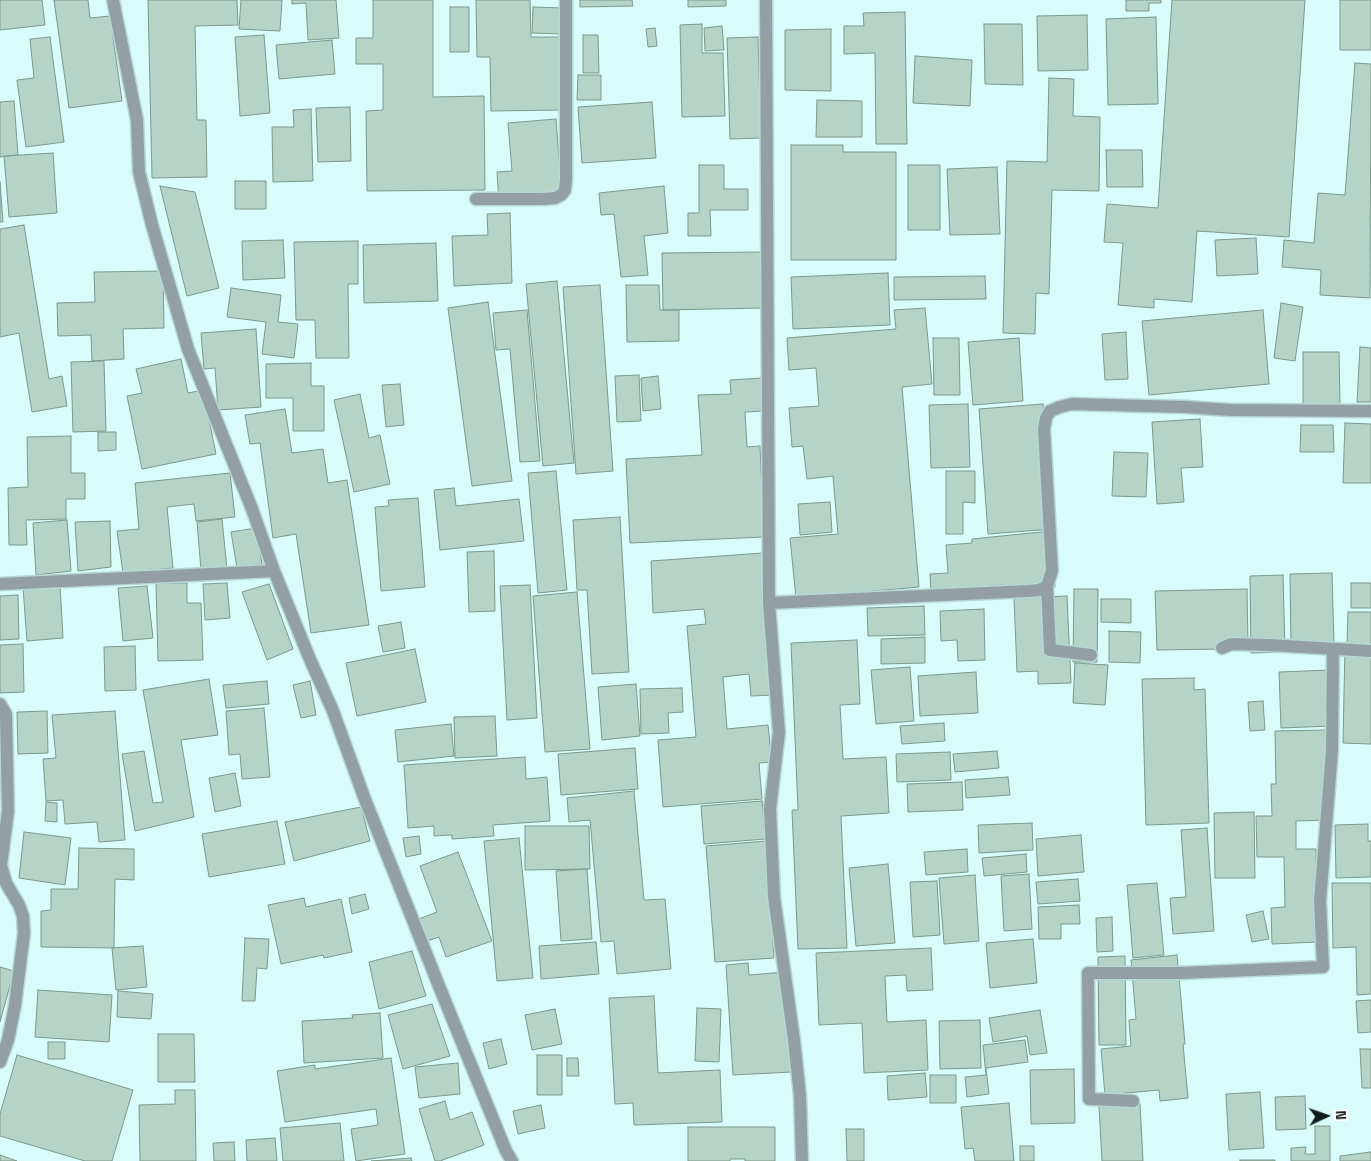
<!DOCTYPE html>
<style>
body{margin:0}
#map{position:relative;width:1371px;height:1161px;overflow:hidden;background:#d8fcf9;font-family:"Space Grotesk",sans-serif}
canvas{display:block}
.north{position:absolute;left:1301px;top:1091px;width:50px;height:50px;-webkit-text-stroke:4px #fff;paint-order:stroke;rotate:87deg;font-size:14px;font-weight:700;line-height:20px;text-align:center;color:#101d1c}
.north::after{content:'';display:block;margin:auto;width:18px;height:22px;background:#101d1c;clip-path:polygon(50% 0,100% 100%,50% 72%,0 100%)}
</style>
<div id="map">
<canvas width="1371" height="1161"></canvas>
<div class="north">N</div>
</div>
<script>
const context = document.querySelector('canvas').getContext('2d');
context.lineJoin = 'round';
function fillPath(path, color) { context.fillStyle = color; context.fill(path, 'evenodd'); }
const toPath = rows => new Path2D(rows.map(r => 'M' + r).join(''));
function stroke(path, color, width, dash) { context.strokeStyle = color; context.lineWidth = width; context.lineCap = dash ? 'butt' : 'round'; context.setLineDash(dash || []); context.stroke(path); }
const building = toPath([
 [0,0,42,0,45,25,0,30,0,0],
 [54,0,88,0,90,18,110,16,122,101,69,108,54,0],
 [148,0,237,0,238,25,195,26,197,120,206,120,207,177,152,178,148,0],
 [241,0,282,0,280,31,239,29,241,0],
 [292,0,336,0,339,38,308,40,306,3,292,4,292,0],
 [373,0,433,0,433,97,484,96,485,190,367,191,366,111,383,110,383,64,356,64,356,38,373,38,373,0],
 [476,0,530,0,531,37,561,37,562,110,491,111,490,57,477,57,476,0],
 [580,0,632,0,633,6,580,7,580,0],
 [688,0,726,0,726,6,688,7,688,0],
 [1126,0,1161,0,1161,3,1149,3,1149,11,1126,11,1126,0],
 [1172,0,1305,0,1289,237,1197,231,1192,302,1154,299,1154,308,1118,305,1123,243,1104,242,1107,204,1158,208,1172,0],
 [1340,0,1371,0,1371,50,1340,50,1340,0],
 [450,7,469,7,469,52,450,52,450,7],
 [533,7,563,8,562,34,532,33,533,7],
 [905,12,907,144,876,144,875,53,844,54,844,26,864,26,863,13,905,12],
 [1087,15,1088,70,1038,71,1037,16,1087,15],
 [1156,17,1158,104,1108,105,1106,19,1156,17],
 [702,24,702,53,723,53,725,116,682,117,680,25,702,24],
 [984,24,1022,24,1023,85,985,84,984,24],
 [722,26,724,50,705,51,704,28,722,26],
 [655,28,657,46,648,47,646,29,655,28],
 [831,29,831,91,785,90,785,30,831,29],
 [264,35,270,113,240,116,235,37,264,35],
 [583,35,598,35,599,73,583,73,583,35],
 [50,37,64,142,26,147,17,80,34,78,30,39,50,37],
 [758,37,761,138,730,139,727,38,758,37],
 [332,40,335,74,279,79,276,45,332,40],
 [915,56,972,60,970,106,913,103,915,56],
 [1355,63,1371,64,1370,298,1320,295,1321,270,1282,267,1284,240,1314,243,1318,193,1345,195,1355,63],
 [578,75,601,75,601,100,577,100,578,75],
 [1049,78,1074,79,1073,116,1100,117,1099,191,1052,190,1049,294,1036,293,1035,334,1003,333,1007,161,1047,162,1049,78],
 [817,100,862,101,862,137,816,137,817,100],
 [14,101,18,155,0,157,0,102,14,101],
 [652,102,656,158,582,163,578,107,652,102],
 [350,107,351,161,318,162,316,108,350,107],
 [311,109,313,181,273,182,272,127,294,127,293,110,311,109],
 [556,119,562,199,499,203,497,172,512,171,508,123,556,119],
 [791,145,843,145,843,152,896,152,896,260,791,260,791,145],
 [1106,150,1142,150,1143,187,1107,187,1106,150],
 [53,153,57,213,9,217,4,156,53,153],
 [699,165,724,165,724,189,748,189,748,210,710,210,711,236,688,236,688,213,699,213,699,165],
 [908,165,940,165,940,230,908,230,908,165],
 [997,167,1000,234,950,235,947,169,997,167],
 [235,181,266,181,266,209,235,209,235,181],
 [0,182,3,222,0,222,0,182],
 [160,186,195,192,219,288,187,296,160,186],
 [664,186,668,233,644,236,648,275,621,277,614,214,601,215,599,193,664,186],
 [510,213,512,283,454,286,452,236,488,235,487,214,510,213],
 [24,225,49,379,62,376,67,406,32,412,19,333,0,337,0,229,24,225],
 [1256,238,1258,274,1217,276,1215,240,1256,238],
 [283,240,285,278,243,280,242,241,283,240],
 [358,241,358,284,348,284,349,358,316,358,315,320,296,320,294,242,358,241],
 [436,243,438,301,364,303,363,245,436,243],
 [761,252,762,308,663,310,662,253,761,252],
 [163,271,164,328,123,329,124,359,92,361,91,335,58,336,57,303,95,302,94,272,163,271],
 [888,273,890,325,793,329,791,277,888,273],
 [985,276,986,299,894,300,894,277,985,276],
 [557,281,574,463,543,466,526,284,557,281],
 [600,285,613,471,576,474,563,287,600,285],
 [626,285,659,285,660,310,679,310,679,341,627,342,626,285],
 [231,288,281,295,278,322,298,324,294,358,262,354,266,322,227,317,231,288],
 [488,302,512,481,472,486,448,308,488,302],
 [1281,303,1303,307,1295,361,1274,358,1281,303],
 [925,308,932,384,902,387,919,587,796,598,790,538,838,534,833,476,807,479,803,446,792,447,789,408,819,406,816,368,789,370,787,338,896,329,894,310,925,308],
 [527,310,540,461,520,462,510,349,496,350,493,313,527,310],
 [1263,310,1269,384,1149,395,1142,321,1263,310],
 [256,329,261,407,218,410,215,368,204,369,201,333,256,329],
 [1126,332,1128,379,1105,380,1102,334,1126,332],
 [933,338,959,338,960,395,934,395,933,338],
 [1019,338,1023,401,973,405,968,342,1019,338],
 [1360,347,1371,348,1371,402,1357,402,1360,347],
 [1303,352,1339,352,1340,404,1303,404,1303,352],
 [181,359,188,393,203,390,216,454,142,469,127,396,142,393,136,369,181,359],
 [104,361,106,431,73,432,71,362,104,361],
 [311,363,311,386,324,386,324,431,293,431,293,398,266,398,266,364,311,363],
 [639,375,641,421,617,422,615,376,639,375],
 [658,376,661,409,643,411,641,378,658,376],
 [763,378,764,411,745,412,747,447,760,446,764,537,630,543,626,459,702,455,698,395,731,394,730,380,763,378],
 [400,384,404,425,386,427,382,385,400,384],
 [360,394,369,438,380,435,390,484,354,492,334,400,360,394],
 [968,404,970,467,931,468,929,405,968,404],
 [1043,404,1052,529,988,534,979,409,1043,404],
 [285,409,292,453,323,449,328,483,347,480,369,625,311,633,296,534,273,538,260,443,250,444,245,415,285,409],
 [1200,419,1203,467,1181,468,1184,502,1157,504,1152,422,1200,419],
 [1345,423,1371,424,1371,483,1343,483,1345,423],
 [1301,425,1333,425,1334,452,1300,452,1301,425],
 [98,432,116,432,116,450,98,451,98,432],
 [71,436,71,473,85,473,85,499,66,499,66,519,26,520,27,545,9,545,8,488,28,487,27,437,71,436],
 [1114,452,1148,453,1146,497,1112,496,1114,452],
 [556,471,567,590,538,593,528,473,556,471],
 [946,471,975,471,975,503,963,502,963,534,946,534,946,471],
 [230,473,235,517,196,521,194,504,167,507,173,568,123,573,117,531,139,529,135,483,230,473],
 [454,488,456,506,519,499,524,541,440,550,434,490,454,488],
 [418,498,425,587,381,591,375,507,389,506,388,500,418,498],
 [830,502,832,532,800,535,798,504,830,502],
 [620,517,629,672,592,674,587,590,577,590,573,520,620,517],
 [222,519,227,569,201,570,197,522,222,519],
 [67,520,71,571,36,575,33,523,67,520],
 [110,521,111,567,78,571,75,522,110,521],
 [256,528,262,564,237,568,231,532,256,528],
 [1051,531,1055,587,1005,592,1004,585,931,591,930,574,948,573,946,545,972,543,972,539,1051,531],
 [494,551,495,611,469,612,467,552,494,551],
 [763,553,774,695,751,696,749,674,723,677,727,729,768,725,772,762,759,763,762,799,663,807,658,740,696,737,687,626,706,624,704,609,653,613,651,561,763,553],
 [1332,573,1334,645,1291,646,1290,574,1332,573],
 [1283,575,1285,652,1251,653,1250,576,1283,575],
 [156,583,187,583,187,603,201,603,203,660,158,661,156,583],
 [227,583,230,618,205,620,203,584,227,583],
 [1351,583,1371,583,1371,608,1351,608,1351,583],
 [269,584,293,649,267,660,242,592,269,584],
 [60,585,63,638,27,641,23,588,60,585],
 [530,585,537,718,507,720,500,586,530,585],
 [147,586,153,638,123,641,118,588,147,586],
 [1074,589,1098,589,1097,662,1073,662,1074,589],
 [1247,589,1248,644,1222,649,1157,650,1155,591,1247,589],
 [577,592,590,749,545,752,533,596,577,592],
 [18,595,19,639,0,640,0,596,18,595],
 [1067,596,1071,683,1038,684,1038,671,1017,672,1014,598,1067,596],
 [1101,599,1131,599,1131,623,1101,622,1101,599],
 [924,606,925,635,868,636,867,608,924,606],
 [984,609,985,660,958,661,957,640,941,641,940,611,984,609],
 [1348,612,1371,612,1371,744,1343,743,1345,645,1347,645,1348,612],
 [401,622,405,648,383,652,378,626,401,622],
 [1109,631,1141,632,1140,663,1109,662,1109,631],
 [925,637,925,663,881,664,881,639,925,637],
 [857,640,860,704,840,705,843,759,886,757,889,813,841,816,847,948,798,949,792,810,798,810,791,643,857,640],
 [23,644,24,692,0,693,0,645,23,644],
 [135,646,136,690,105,691,104,647,135,646],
 [415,649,426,702,357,716,346,663,415,649],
 [1075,663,1108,665,1105,705,1073,703,1075,663],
 [910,667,914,721,876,724,871,670,910,667],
 [1330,670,1332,726,1281,728,1279,672,1330,670],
 [976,672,978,713,920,716,918,676,976,672],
 [1194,678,1194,690,1205,689,1209,823,1146,825,1142,679,1194,678],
 [209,679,218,735,181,740,194,817,135,831,122,754,144,751,153,803,163,802,143,690,209,679],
 [267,681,269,704,226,708,223,685,267,681],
 [310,681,316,715,301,718,293,685,310,681],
 [636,684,640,736,602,740,598,687,636,684],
 [682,688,683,712,668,713,669,733,641,734,640,689,682,688],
 [1263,701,1265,730,1250,731,1248,702,1263,701],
 [264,708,270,777,242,779,240,754,229,755,226,711,264,708],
 [47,711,48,753,18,754,17,712,47,711],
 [115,711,125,840,99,842,97,822,65,824,63,800,46,801,43,759,56,758,52,715,115,711],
 [495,716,497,756,455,758,454,717,495,716],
 [944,723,945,741,902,744,900,726,944,723],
 [451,724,454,756,398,762,395,730,451,724],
 [1326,730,1328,820,1296,821,1296,849,1316,849,1318,942,1272,944,1271,908,1285,907,1284,857,1257,857,1256,816,1272,816,1271,784,1276,784,1275,731,1326,730],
 [635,748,638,789,561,795,558,754,635,748],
 [997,751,999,768,955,772,953,754,997,751],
 [950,752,951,780,897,782,896,754,950,752],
 [525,757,526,779,547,777,550,821,493,825,494,836,452,839,452,835,434,836,434,826,408,828,404,765,525,757],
 [235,773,241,806,215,812,209,778,235,773],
 [1008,777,1010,795,966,798,965,780,1008,777],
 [962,782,963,810,908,812,907,784,962,782],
 [634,791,644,900,665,899,671,969,617,974,614,941,601,942,590,820,569,822,567,798,634,791],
 [762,801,765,839,704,844,701,806,762,801],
 [46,802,57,803,57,822,45,821,46,802],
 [361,807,370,841,294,861,285,822,361,807],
 [1254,812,1255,878,1215,878,1214,813,1254,812],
 [277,821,285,864,209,877,202,834,277,821],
 [1032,823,1033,850,979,853,978,825,1032,823],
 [1368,824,1368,841,1371,841,1371,877,1336,878,1335,825,1368,824],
 [525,826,589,826,590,869,525,870,525,826],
 [1207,828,1214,931,1173,934,1170,898,1186,897,1181,830,1207,828],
 [24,832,71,838,65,885,19,878,24,832],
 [1081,835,1084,872,1038,876,1036,839,1081,835],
 [419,836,421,854,406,857,403,838,419,836],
 [519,838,533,978,497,981,484,841,519,838],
 [766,841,774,958,715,962,706,846,766,841],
 [79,848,134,849,134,880,115,879,114,948,41,947,41,911,51,910,51,889,78,889,79,848],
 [967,849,968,872,926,875,924,852,967,849],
 [458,852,492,941,446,957,439,937,427,941,419,919,437,912,420,866,458,852],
 [1026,854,1027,872,984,876,982,858,1026,854],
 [888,864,895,943,856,946,849,868,888,864],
 [587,869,592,939,561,941,556,871,587,869],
 [1029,874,1032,929,1004,931,1001,876,1029,874],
 [975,875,979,941,944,944,939,878,975,875],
 [1078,879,1080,901,1038,904,1036,882,1078,879],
 [937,881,940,935,913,937,910,882,937,881],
 [1157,883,1164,955,1133,958,1127,885,1157,883],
 [1332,883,1371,883,1371,994,1357,995,1356,947,1333,948,1332,883],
 [365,894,369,909,352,914,349,898,365,894],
 [304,898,306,907,341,899,352,952,324,958,323,955,281,964,268,905,304,898],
 [1079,905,1080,924,1061,924,1061,939,1039,939,1038,907,1079,905],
 [1263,911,1269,939,1252,942,1246,915,1263,911],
 [1112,917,1113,951,1097,952,1096,918,1112,917],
 [245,938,269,939,267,969,257,968,255,1001,242,1001,245,938],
 [1033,939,1037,983,990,988,986,943,1033,939],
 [596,942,599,974,541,979,539,946,596,942],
 [143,946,147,987,116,990,112,948,143,946],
 [931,948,933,990,907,991,906,975,885,976,887,1022,926,1020,928,1070,864,1073,862,1023,819,1025,816,953,931,948],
 [412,951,426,996,379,1009,369,962,412,951],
 [1177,955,1185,1044,1183,1044,1188,1098,1160,1101,1159,1090,1105,1095,1101,1049,1131,1046,1129,1020,1136,1019,1131,960,1177,955],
 [1125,956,1126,1045,1099,1045,1098,957,1125,956],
 [748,963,749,975,785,972,792,1072,733,1075,726,965,748,963],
 [0,967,14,971,0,1022,0,967],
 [38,990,112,995,109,1042,35,1037,38,990],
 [118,991,153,994,151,1019,117,1017,118,991],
 [654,996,658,1073,720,1070,722,1122,634,1125,633,1103,615,1104,609,998,654,996],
 [1371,1000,1371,1032,1358,1033,1356,1001,1371,1000],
 [432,1004,450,1056,403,1069,388,1015,432,1004],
 [697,1008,721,1009,719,1062,695,1061,697,1008],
 [555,1009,562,1044,532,1050,525,1015,555,1009],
 [1040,1010,1047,1053,1030,1055,1027,1036,993,1042,989,1018,1040,1010],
 [380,1013,383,1058,304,1063,302,1021,353,1018,352,1015,380,1013],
 [980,1020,981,1068,940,1069,939,1021,980,1020],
 [158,1034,194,1034,195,1082,158,1082,158,1034],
 [501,1039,507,1064,489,1069,483,1043,501,1039],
 [1025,1040,1028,1062,986,1068,989,1094,967,1097,965,1077,986,1075,983,1045,1025,1040],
 [48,1042,65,1042,65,1059,48,1059,48,1042],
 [1360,1049,1371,1049,1371,1088,1362,1088,1360,1049],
 [17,1055,133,1090,112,1161,85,1161,0,1136,0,1114,17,1055],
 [537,1055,562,1055,562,1095,537,1095,537,1055],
 [391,1058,405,1154,356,1161,351,1129,378,1125,376,1109,285,1122,277,1071,315,1065,315,1069,391,1058],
 [567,1058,578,1058,579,1076,567,1076,567,1058],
 [458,1063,460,1094,419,1098,415,1067,458,1063],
 [1074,1069,1075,1123,1031,1124,1030,1070,1074,1069],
 [925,1073,927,1097,888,1100,887,1076,925,1073],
 [930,1075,956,1075,956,1103,930,1103,930,1075],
 [175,1090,195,1090,196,1161,140,1161,139,1105,175,1104,175,1090],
 [1260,1092,1264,1148,1229,1150,1226,1094,1260,1092],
 [1305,1096,1306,1129,1276,1130,1275,1097,1305,1096],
 [445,1101,450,1120,472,1112,484,1145,440,1161,435,1161,419,1109,445,1101],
 [1009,1103,1014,1161,975,1161,973,1148,965,1149,961,1107,1009,1103],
 [1140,1104,1143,1161,1102,1161,1099,1106,1140,1104],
 [541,1105,545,1128,518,1134,513,1111,541,1105],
 [340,1123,344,1161,283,1161,280,1128,340,1123],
 [1315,1126,1330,1126,1330,1161,1291,1161,1291,1148,1306,1147,1305,1154,1315,1154,1315,1126],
 [688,1127,775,1127,775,1161,745,1161,745,1159,730,1159,730,1161,688,1161,688,1127],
 [846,1129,864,1129,864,1161,847,1161,846,1129],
 [275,1138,277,1161,247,1161,246,1140,275,1138],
 [234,1142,235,1161,214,1161,213,1143,234,1142],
 [1020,1146,1034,1146,1034,1161,1020,1161,1020,1146],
 [1371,1152,1371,1161,1340,1161,1340,1156,1371,1152],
 [0,1155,17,1161,0,1161,0,1155],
 [411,1158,412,1161,371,1161,411,1158],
 [1240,1160,1275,1160,1275,1161,1240,1161,1240,1160]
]);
const minor = toPath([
 [113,0,137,120,139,172,152,225,188,349,252,509,274,571,309,657,333,711,364,797,441,991,506,1151,512,1161],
 [766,0,769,603,1029,591,1039,590,1047,586,1052,571,1044,429,1046,418,1050,411,1060,407,1072,404,1185,407,1231,410,1371,411],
 [476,199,542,199,555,198,561,195,565,190,566,179,566,0],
 [0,584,274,571],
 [1047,586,1050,650,1091,655],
 [769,603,779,732,770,809,774,897,794,1040,800,1096,802,1161],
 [1222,648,1231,644,1269,645,1371,651],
 [0,704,6,714,8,811,1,865,6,883,19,905,23,916,24,933,15,1005,8,1040,0,1062],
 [1133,1101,1089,1099,1088,973,1180,973,1323,967,1320,901,1332,750,1333,649]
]);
fillPath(building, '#b5d3c6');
stroke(building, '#7c998c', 1);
stroke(minor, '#b8d8d6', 15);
stroke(minor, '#92a0a3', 12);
</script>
